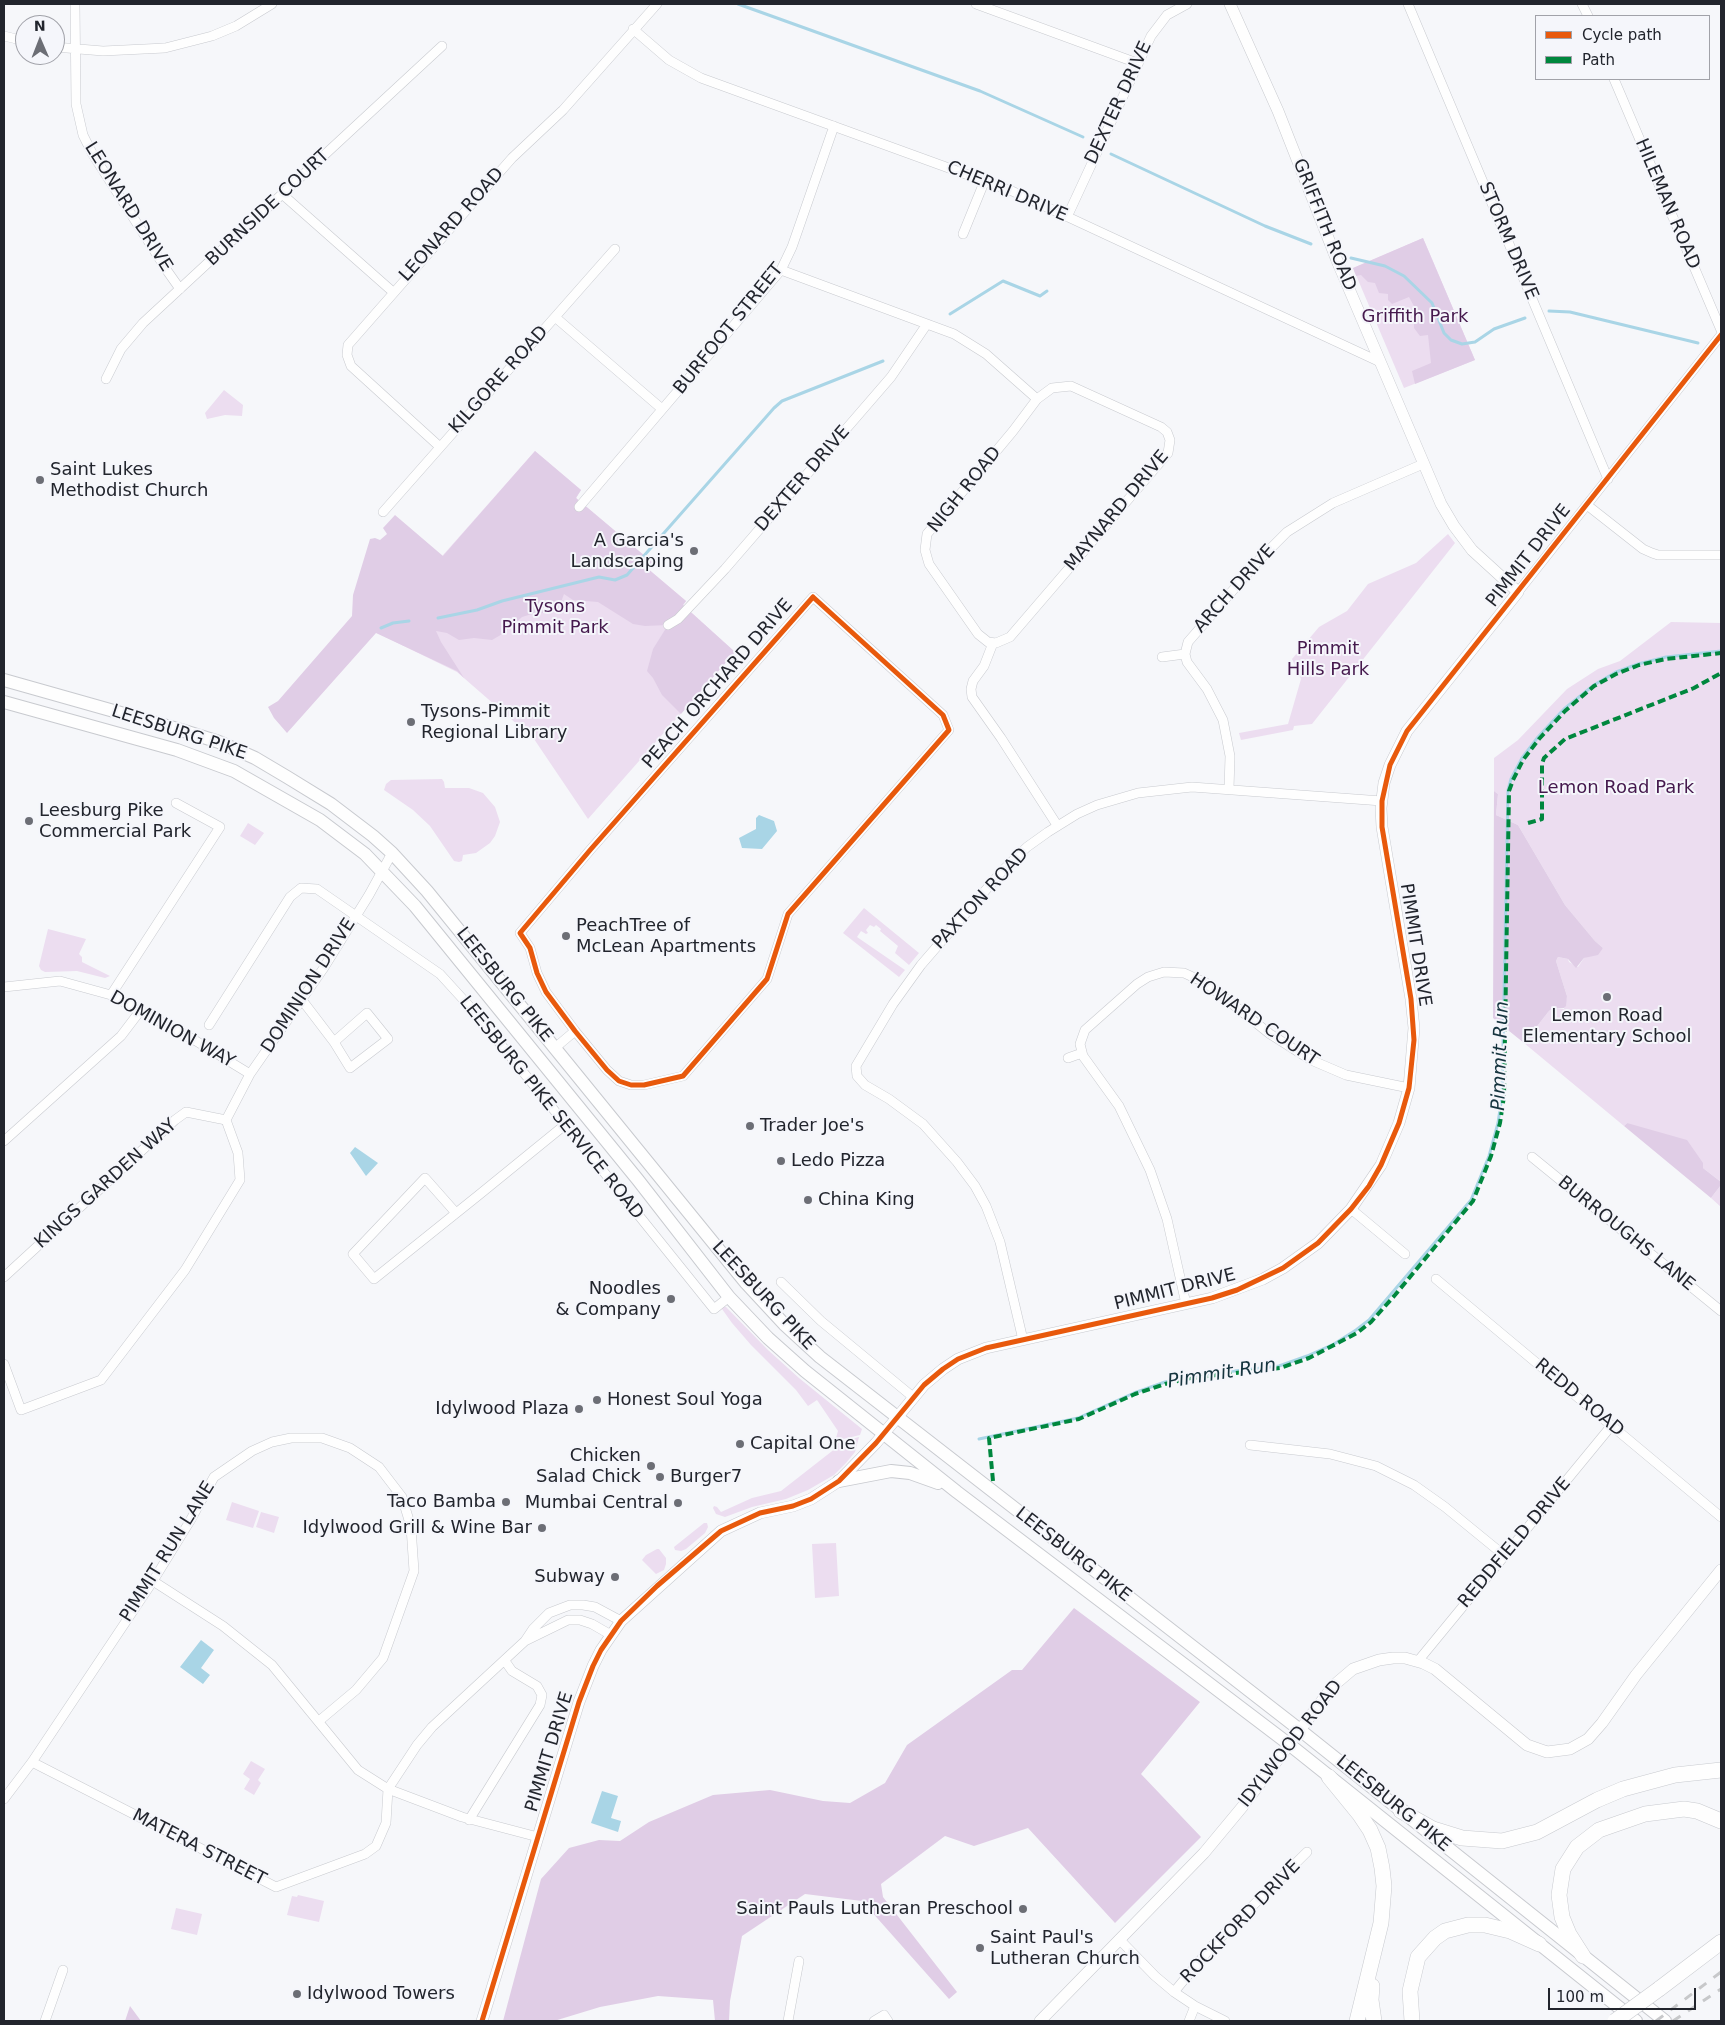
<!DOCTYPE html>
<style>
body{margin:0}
#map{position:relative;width:1725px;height:2025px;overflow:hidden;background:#f6f7fa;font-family:"DejaVu Sans",sans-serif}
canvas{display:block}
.frame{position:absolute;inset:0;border:5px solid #22252d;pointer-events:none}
.legend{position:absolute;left:1535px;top:15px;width:175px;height:65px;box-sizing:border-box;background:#f5f6fb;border:1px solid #a1a2a9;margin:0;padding:6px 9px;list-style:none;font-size:15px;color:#22252d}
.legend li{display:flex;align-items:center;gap:10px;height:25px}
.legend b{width:25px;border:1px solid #a1a2a9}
.north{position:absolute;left:15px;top:15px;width:50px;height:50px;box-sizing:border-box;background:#f5f6fb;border:1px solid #a1a2a9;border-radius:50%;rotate:359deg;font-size:14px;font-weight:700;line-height:20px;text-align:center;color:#22252d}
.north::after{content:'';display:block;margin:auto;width:18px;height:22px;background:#6c6e75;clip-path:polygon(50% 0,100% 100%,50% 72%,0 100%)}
.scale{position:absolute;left:1548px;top:1988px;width:148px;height:22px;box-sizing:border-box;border:2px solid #22252d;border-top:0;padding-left:6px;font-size:15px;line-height:18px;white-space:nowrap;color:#22252d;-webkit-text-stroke:4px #f5f6fb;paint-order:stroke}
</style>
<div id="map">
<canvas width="1725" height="2025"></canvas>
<div class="frame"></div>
<ul class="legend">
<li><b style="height:6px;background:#e8590c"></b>Cycle path</li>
<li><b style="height:6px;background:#00873e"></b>Path</li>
</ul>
<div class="north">N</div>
<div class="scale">100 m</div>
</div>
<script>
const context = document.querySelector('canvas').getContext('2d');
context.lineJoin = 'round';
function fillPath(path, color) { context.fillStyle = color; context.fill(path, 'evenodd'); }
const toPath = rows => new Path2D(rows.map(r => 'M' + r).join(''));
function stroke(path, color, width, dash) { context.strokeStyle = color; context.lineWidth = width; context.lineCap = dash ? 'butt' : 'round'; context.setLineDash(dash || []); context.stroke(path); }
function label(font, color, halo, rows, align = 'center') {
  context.font = font + ' "DejaVu Sans",sans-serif'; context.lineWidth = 4; context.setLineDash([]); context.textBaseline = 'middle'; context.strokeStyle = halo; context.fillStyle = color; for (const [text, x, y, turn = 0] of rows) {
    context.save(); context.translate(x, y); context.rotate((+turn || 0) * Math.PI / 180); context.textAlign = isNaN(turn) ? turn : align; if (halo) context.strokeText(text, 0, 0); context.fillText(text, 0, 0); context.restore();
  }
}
const green = toPath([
 [1423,238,1475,360,1404,388,1353,268],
 [224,390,243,405,242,416,225,415,207,419,205,413],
 [535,451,581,490,576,498,652,562,647,568,686,601,683,605,735,652,588,819,534,739,457,672,375,632],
 [1448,534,1455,543,1312,724,1294,726,1293,730,1241,740,1239,733,1288,724,1301,679,1292,659,1319,627,1347,611,1368,584,1416,563],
 [1671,622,1721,623,1721,1182,1703,1168,1627,1123,1624,1126,1524,1043,1549,1011,1552,1009,1564,1009,1567,996,1556,961,1558,957,1568,959,1569,962,1578,967,1584,958,1603,948,1595,941,1565,905,1518,825,1496,815,1498,794,1494,791,1494,758,1518,740,1567,689,1598,669,1620,661],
 [442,779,444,782,445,788,469,788,483,793,495,807,500,822,495,836,490,843,476,853,463,855,462,861,459,862,454,861,430,826,413,810,384,790,386,784,391,780],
 [248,823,264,833,255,845,240,836],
 [864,908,919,953,909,965,895,953,898,946,880,931,881,929,876,925,874,927,870,925,866,930,868,933,866,934,861,931,857,937,905,970,899,977,843,933],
 [48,929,86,939,79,954,82,957,82,962,110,976,105,978,77,971,45,972,41,970,39,966],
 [1721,1185,1721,1207,1711,1198],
 [723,1307,726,1307,768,1350,799,1378,862,1429,860,1435,839,1440,836,1438,838,1431,817,1400,808,1406,796,1390,751,1345,732,1323,722,1309],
 [859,1437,855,1452,846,1463,834,1475,808,1490,786,1499,752,1507,725,1517,716,1514,713,1508,714,1506,717,1507,721,1512,752,1498,781,1491,836,1448,838,1443],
 [232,1502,259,1511,253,1528,226,1520],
 [261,1512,279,1517,274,1533,256,1527],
 [704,1523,707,1523,708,1527,705,1533,686,1549,681,1551,675,1550,674,1547],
 [836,1543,839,1596,815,1598,812,1544],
 [657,1549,659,1549,666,1558,666,1564,664,1570,656,1574,642,1560,646,1555],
 [251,1761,265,1769,258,1780,261,1783,254,1795,244,1789,250,1779,243,1774],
 [298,1895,324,1901,319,1922,287,1915,292,1896,297,1897],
 [176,1908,202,1914,197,1935,171,1929]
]);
const forest = toPath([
 [1423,238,1475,360,1415,384,1412,371,1431,363,1428,335,1420,336,1414,328,1414,322,1421,319,1409,297,1392,304,1388,300,1388,294,1379,293,1375,283,1368,282,1361,275,1356,276,1353,268],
 [535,451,581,490,576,498,652,562,647,568,686,601,683,605,735,652,681,714,662,695,653,678,647,671,653,649,668,625,645,626,633,624,598,602,573,600,564,594,561,602,554,608,542,613,532,614,522,617,504,633,492,640,474,638,459,640,447,633,436,631,441,642,464,678,457,671,376,633,287,733,274,718,268,707,278,701,352,616,353,595,370,539,375,538,380,540,387,534,383,528,395,515,443,556],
 [1494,791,1498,794,1496,815,1518,825,1565,905,1595,941,1603,948,1598,955,1584,958,1576,968,1568,959,1558,957,1556,961,1567,996,1566,1006,1564,1008,1552,1009,1549,1011,1524,1043,1493,1018],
 [1627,1123,1687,1140,1703,1163,1703,1168,1721,1182,1721,1185,1711,1198,1624,1126],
 [1074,1608,1200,1702,1141,1774,1201,1837,1115,1923,1028,1828,974,1846,945,1836,881,1884,883,1897,957,1992,949,1999,862,1901,805,1894,742,1936,730,2001,729,2021,715,2021,713,2000,658,1996,600,2007,554,2021,503,2021,541,1879,569,1848,599,1840,620,1841,649,1822,713,1795,770,1790,823,1801,850,1803,885,1783,907,1745,1012,1670,1022,1670],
 [130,2006,141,2021,125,2021]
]);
const water = toPath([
 [759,815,774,821,777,831,762,849,742,848,739,838,756,829,756,818],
 [355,1147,378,1163,366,1176,350,1153],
 [201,1640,214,1650,201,1668,210,1675,203,1684,180,1667],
 [602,1791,618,1796,611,1818,621,1821,618,1832,591,1823]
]);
const stream = toPath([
 [738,4,980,91,1083,137],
 [1111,154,1265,226,1311,244],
 [1351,258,1385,266,1404,276,1432,303,1444,333,1451,340,1462,344,1475,342,1494,329,1525,318],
 [1549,311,1570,312,1698,343],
 [950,314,1003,281,1040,296,1047,291],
 [438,618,477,610,502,601,599,577,615,580,627,575,774,408,782,401,883,361],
 [381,628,393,623,409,621],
 [979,1439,1078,1418,1134,1393,1165,1382,1190,1376,1279,1366,1307,1356,1334,1344,1356,1330,1369,1320,1471,1200,1489,1156,1498,1123,1502,1096,1508,790,1511,779,1522,758,1538,737,1564,709,1594,685,1616,672,1638,664,1666,657,1721,651]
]);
const street = toPath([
 [75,4,76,104,83,135,92,153,168,272,180,289],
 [976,4,1137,63],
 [1408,4,1608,479],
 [1582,4,1588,16],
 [633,29,669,60,701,78,1012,191,1380,362],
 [4,36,25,41],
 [55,47,103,51,165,48,212,36,236,26,272,4],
 [1614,79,1721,330],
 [282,194,393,292],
 [1067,217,1151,36,1167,15,1187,4],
 [963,234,985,180],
 [781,270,954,334,986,354,1037,399],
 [555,317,662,409],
 [106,379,121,349,143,323,442,46],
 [1071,386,1161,427,1167,432,1170,440,1168,453,1010,637,996,643,988,642,978,634,929,564,925,550,927,534,1013,431,1037,399,1052,388,1071,386],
 [440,447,351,366,347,355,348,345,512,158,563,110,657,4],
 [1587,505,1643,549,1652,553,1658,555,1721,555],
 [579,507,781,270,792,247,834,126],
 [383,512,615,249],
 [1518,592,1721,335],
 [813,597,943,715,949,730,788,914,767,979,683,1076,644,1085,631,1085,619,1081,607,1070,575,1031,546,992,537,973,530,948,520,933,591,849,813,597],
 [668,625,678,619,725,569,891,377,927,324],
 [993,643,984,666,973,681,971,689,972,697,1001,738,1057,825],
 [1162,657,1185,654],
 [1229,789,1230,756,1223,720,1207,689,1187,662,1185,654,1188,642,1260,559,1287,532,1333,503,1423,464],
 [4,987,60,981,111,995,196,1041,250,1074],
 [111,995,220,827,176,803],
 [302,1000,334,1042,350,1068,388,1039,367,1013,334,1042],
 [209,1025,290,897,301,888,317,889,440,974,471,1008,554,1110,714,1309,729,1297],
 [556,1047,575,1031],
 [1068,1058,1082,1053],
 [226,1120,250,1074,323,969,369,895,392,853],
 [4,1141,121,1036,140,1011],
 [1532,1157,1721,1311],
 [1351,1209,1405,1254],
 [456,1213,425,1178,353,1254,374,1279,480,1194,566,1124],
 [4,1277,175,1120,186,1112,226,1120,238,1153,240,1180,185,1270,101,1380,21,1410,4,1364],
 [1436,1279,1721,1517],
 [781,1282,821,1321,913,1397],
 [1186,1304,1167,1219,1150,1170,1119,1106,1083,1056,1080,1044,1085,1030,1137,984,1148,977,1164,972,1184,973,1206,983,1270,1034,1311,1060,1346,1075,1409,1088],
 [1023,1340,1000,1242,986,1206,975,1186,957,1162,923,1124,889,1099,865,1085,857,1076,856,1066,893,1004,921,965,1003,870,1027,847,1048,832,1077,814,1097,805,1138,793,1192,787,1382,801],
 [1250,1445,1330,1454,1376,1466,1414,1485,1445,1507,1505,1556],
 [153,1581,223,1626,272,1665,358,1770,388,1789,462,1817,538,1837],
 [525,1641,568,1620,580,1620,592,1624,611,1635],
 [1418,1661,1612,1425],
 [32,1762,276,1887,365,1854,376,1846,386,1823,388,1789,417,1745,432,1727,525,1641,533,1629,549,1613,570,1605,583,1605,595,1607,621,1621],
 [4,1799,32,1762,153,1581,190,1521,214,1477,252,1451,272,1442,291,1438,322,1438,350,1448,379,1467,402,1497,411,1527,414,1571,383,1658,356,1690,319,1721],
 [469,1820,540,1705,542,1695,537,1686,512,1671,505,1661],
 [1119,1939,1155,1976,1174,1992,1195,2006,1225,2021],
 [1174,1992,1212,1946,1307,1852],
 [45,2021,63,1970],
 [788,2021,799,1961],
 [874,2021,884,2015,888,2021],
 [1189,2021,1195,2006]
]);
const secondary = toPath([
 [482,2021,579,1702,593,1666,601,1650,621,1621,721,1531,760,1513,793,1506,811,1499,839,1481,876,1443,924,1385,943,1369,958,1359,986,1348,1212,1298,1263,1279,1283,1268,1318,1243,1351,1209,1381,1165,1399,1123,1409,1088,1414,1028,1411,999,1382,827,1381,808,1384,783,1390,765,1407,731,1518,592,1472,550,1454,526,1441,504,1338,263,1278,111,1230,4],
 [1040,2021,1204,1853,1243,1806,1333,1686,1353,1669,1379,1660,1393,1658,1405,1658,1423,1663,1435,1669,1527,1745,1547,1752,1570,1749,1588,1739,1602,1723,1636,1675,1721,1570]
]);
const primary = toPath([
 [4,680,181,730,219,742,255,758,287,777,331,804,373,836,392,853,427,891,746,1283,784,1324,820,1357,1300,1730,1665,2021],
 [4,702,177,750,234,771,320,820,365,854,415,906,638,1180,729,1297,768,1338,805,1371,957,1492,1290,1745,1636,2021],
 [839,1481,891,1471,910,1473,938,1483]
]);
const highway = toPath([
 [1329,1777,1360,1815,1370,1830,1378,1848,1382,1868,1384,1886,1381,1923,1357,2021],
 [1401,1811,1433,1829,1462,1838,1502,1841,1537,1832,1597,1800,1623,1789,1675,1775,1721,1770],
 [1583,1956,1569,1934,1562,1917,1559,1895,1563,1869,1577,1847,1599,1830,1645,1814,1684,1809,1697,1811,1721,1821],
 [1372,1986,1371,2000,1374,2021],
 [1659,1989,1721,1942],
 [1412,2021,1410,1991,1418,1957,1435,1938,1445,1931,1468,1925,1485,1925,1510,1931,1539,1944]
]);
const rail = toPath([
 [1656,2021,1721,1972],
 [1673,2021,1721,1989]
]);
const highwayBridge = toPath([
 [1615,2021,1659,1989]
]);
const quiet = toPath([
 [1528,823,1542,819,1542,764,1544,758,1565,739,1694,688,1721,673],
 [993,1481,989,1438,1079,1419,1135,1394,1165,1384,1191,1378,1280,1368,1309,1358,1357,1333,1371,1322,1395,1295,1473,1201,1491,1156,1500,1123,1504,1096,1509,791,1513,780,1523,760,1539,739,1565,711,1594,686,1616,674,1639,665,1666,659,1721,653]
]);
const cycleway = toPath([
 [813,597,943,715,949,730,788,914,767,979,683,1076,644,1085,631,1085,619,1081,607,1070,575,1031,546,992,537,973,530,948,520,933,591,849,813,597],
 [482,2021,579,1702,593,1666,601,1650,621,1621,657,1586,721,1531,760,1513,793,1506,811,1499,839,1481,876,1443,924,1385,943,1369,958,1359,986,1348,1212,1298,1237,1290,1283,1268,1318,1243,1351,1209,1369,1186,1381,1165,1399,1123,1409,1088,1414,1040,1411,999,1382,827,1382,801,1390,765,1407,731,1721,335]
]);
const markers = [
 [40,480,5,"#6c6e75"],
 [694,551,5,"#6c6e75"],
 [411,722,5,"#6c6e75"],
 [29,821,5,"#6c6e75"],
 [566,936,5,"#6c6e75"],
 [1607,997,5,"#6c6e75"],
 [750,1126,5,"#6c6e75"],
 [781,1161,5,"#6c6e75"],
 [808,1200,5,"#6c6e75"],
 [671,1299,5,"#6c6e75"],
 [597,1400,5,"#6c6e75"],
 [579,1409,5,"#6c6e75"],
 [740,1444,5,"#6c6e75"],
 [651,1466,5,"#6c6e75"],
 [660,1477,5,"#6c6e75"],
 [506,1502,5,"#6c6e75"],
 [678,1503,5,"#6c6e75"],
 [542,1528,5,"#6c6e75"],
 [615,1577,5,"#6c6e75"],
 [1023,1909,5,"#6c6e75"],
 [980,1948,5,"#6c6e75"],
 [297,1994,5,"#6c6e75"]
];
const streetNames = [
 ["DEXTER DRIVE",1119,103,-65],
 ["CHERRI DRIVE",1007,192,23],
 ["HILEMAN ROAD",1667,204,67],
 ["LEONARD DRIVE",128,207,58],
 ["BURNSIDE COURT",268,208,-43],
 ["LEONARD ROAD",452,225,-48],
 ["GRIFFITH ROAD",1324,225,68],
 ["STORM DRIVE",1508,241,67],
 ["BURFOOT STREET",729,329,-51],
 ["KILGORE ROAD",499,380,-48],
 ["DEXTER DRIVE",803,479,-49],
 ["NIGH ROAD",965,490,-51],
 ["MAYNARD DRIVE",1117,511,-50],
 ["PIMMIT DRIVE",1529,556,-52],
 ["ARCH DRIVE",1235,589,-48],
 ["PEACH ORCHARD DRIVE",718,684,-49],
 ["LEESBURG PIKE",179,733,18],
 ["PAXTON ROAD",981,899,-47],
 ["PIMMIT DRIVE",1415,945,81],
 ["LEESBURG PIKE",504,985,51],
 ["DOMINION DRIVE",309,986,-57],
 ["HOWARD COURT",1254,1020,34],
 ["DOMINION WAY",172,1030,29],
 ["LEESBURG PIKE SERVICE ROAD",551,1108,51],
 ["KINGS GARDEN WAY",106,1184,-42],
 ["BURROUGHS LANE",1626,1234,39],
 ["PIMMIT DRIVE",1175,1290,-14],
 ["LEESBURG PIKE",763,1296,47],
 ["REDD ROAD",1579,1398,40],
 ["REDDFIELD DRIVE",1515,1543,-50],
 ["PIMMIT RUN LANE",168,1552,-58],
 ["LEESBURG PIKE",1073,1555,38],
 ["IDYLWOOD ROAD",1291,1744,-52],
 ["PIMMIT DRIVE",550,1752,-73],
 ["LEESBURG PIKE",1393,1804,39],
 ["MATERA STREET",199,1848,27],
 ["ROCKFORD DRIVE",1241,1922,-46]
];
const parkNames = [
 ["Griffith Park",1415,317],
 ["Tysons",555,607],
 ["Pimmit Park",555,628],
 ["Pimmit",1328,649],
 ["Hills Park",1328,670],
 ["Lemon Road Park",1616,788]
];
const poiNames = [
 ["Saint Lukes",50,470],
 ["Methodist Church",50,491],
 ["A Garcia's",684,541,"right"],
 ["Landscaping",684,562,"right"],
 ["Tysons-Pimmit",421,712],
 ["Regional Library",421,733],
 ["Leesburg Pike",39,811],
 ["Commercial Park",39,832],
 ["PeachTree of",576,926],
 ["McLean Apartments",576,947],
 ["Lemon Road",1607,1016,"center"],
 ["Elementary School",1607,1037,"center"],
 ["Trader Joe's",760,1126],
 ["Ledo Pizza",791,1161],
 ["China King",818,1200],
 ["Noodles",661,1289,"right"],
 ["& Company",661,1310,"right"],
 ["Honest Soul Yoga",607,1400],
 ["Idylwood Plaza",569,1409,"right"],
 ["Capital One",750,1444],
 ["Chicken",641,1456,"right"],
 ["Salad Chick",641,1477,"right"],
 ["Burger7",670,1477],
 ["Taco Bamba",496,1502,"right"],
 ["Mumbai Central",668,1503,"right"],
 ["Idylwood Grill & Wine Bar",532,1528,"right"],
 ["Subway",605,1577,"right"],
 ["Saint Pauls Lutheran Preschool",1013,1909,"right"],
 ["Saint Paul's",990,1938],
 ["Lutheran Church",990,1959],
 ["Idylwood Towers",307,1994]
];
const waterNames = [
 ["Pimmit Run",1501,1056,-88],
 ["Pimmit Run",1222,1374,-9]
];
fillPath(green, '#ecddf0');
fillPath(forest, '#e0cde6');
fillPath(water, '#a9d5e6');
stroke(stream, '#a9d5e6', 3);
stroke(street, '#c8cacf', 10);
stroke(secondary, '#c8cacf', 12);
stroke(primary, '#c8cacf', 14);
stroke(highway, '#c8cacf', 16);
stroke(street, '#fefefe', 9);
stroke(secondary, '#fefefe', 11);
stroke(primary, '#fefefe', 12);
stroke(highway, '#fefefe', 15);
stroke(rail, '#c7c8ca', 3, [9, 9]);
stroke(highwayBridge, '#c8cacf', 16, []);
stroke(highwayBridge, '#fefefe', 15);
stroke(quiet, '#00873e', 4, [8, 4]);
stroke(cycleway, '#e8590c', 5);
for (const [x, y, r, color] of markers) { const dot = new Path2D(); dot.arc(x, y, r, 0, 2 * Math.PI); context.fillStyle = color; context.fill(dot); stroke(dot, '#f5f6fb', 2); }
label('18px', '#22252d', '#f5f6fb', streetNames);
label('18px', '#45194d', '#f5f6fb', parkNames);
label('18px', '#22252d', '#f5f6fb', poiNames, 'left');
label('italic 19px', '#15343e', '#f5f6fb', waterNames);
</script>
